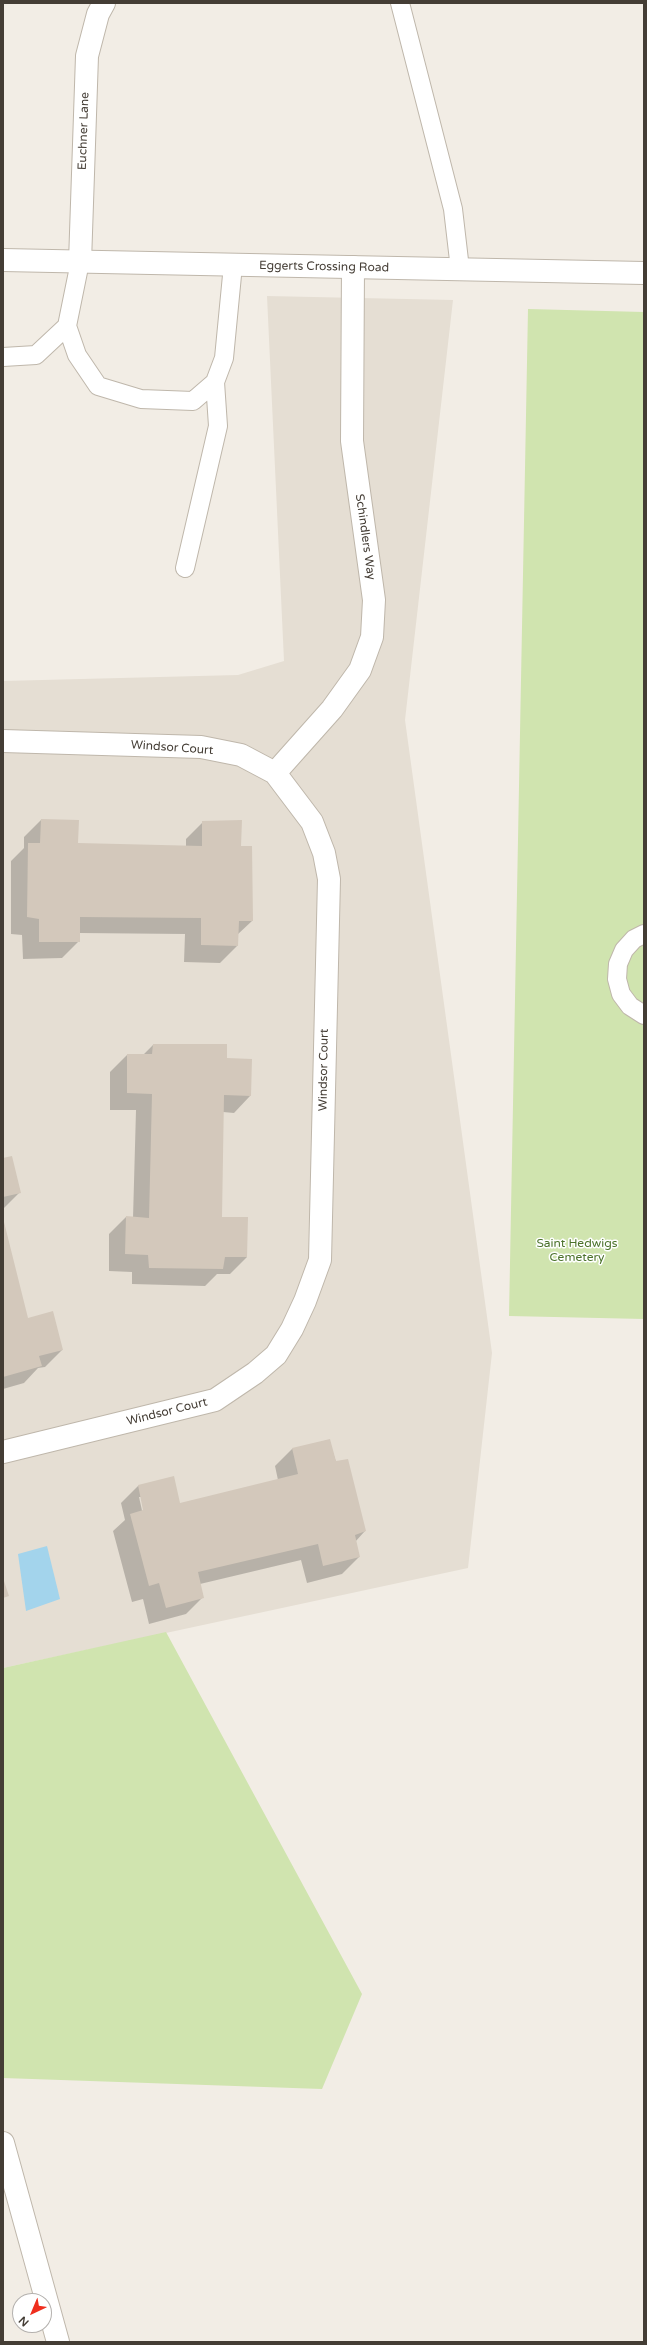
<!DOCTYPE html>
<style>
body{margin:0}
#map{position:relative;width:647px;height:2345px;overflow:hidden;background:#f2ede5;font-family:"Varela Round",sans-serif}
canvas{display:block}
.frame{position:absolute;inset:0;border:4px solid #443d35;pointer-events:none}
.north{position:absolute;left:12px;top:2293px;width:40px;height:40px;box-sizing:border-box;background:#fff;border:1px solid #b4b1ae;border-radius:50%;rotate:224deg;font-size:11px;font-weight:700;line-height:16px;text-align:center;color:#443d35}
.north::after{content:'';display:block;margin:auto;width:14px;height:18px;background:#ef2e1e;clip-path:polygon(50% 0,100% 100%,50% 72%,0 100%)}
</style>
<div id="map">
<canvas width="647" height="2345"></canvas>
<div class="frame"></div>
<div class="north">N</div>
</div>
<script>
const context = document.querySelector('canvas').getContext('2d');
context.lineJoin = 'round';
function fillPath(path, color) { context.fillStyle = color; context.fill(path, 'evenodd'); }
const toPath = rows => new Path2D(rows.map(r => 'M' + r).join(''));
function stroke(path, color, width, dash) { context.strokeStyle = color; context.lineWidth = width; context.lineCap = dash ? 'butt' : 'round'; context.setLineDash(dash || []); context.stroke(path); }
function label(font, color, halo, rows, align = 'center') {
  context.font = font + ' "Varela Round",sans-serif'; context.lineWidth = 3; context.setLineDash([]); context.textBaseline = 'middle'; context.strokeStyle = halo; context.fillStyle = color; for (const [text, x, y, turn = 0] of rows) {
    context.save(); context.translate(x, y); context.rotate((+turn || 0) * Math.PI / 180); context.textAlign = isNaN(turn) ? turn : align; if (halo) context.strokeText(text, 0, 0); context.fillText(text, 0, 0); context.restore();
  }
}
const residential = toPath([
 [267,296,453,300,405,720,492,1353,468,1568,3,1668,3,681,238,675,284,661]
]);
const green = toPath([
 [528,309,644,312,644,1319,509,1316],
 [166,1632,362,1994,322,2089,3,2078,3,1668]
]);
const water = toPath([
 [47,1546,60,1599,26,1611,18,1554]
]);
const shadow = toPath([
 [41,820,77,844,186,847,186,839,203,822,240,847,252,921,237,935,237,946,220,963,184,962,185,934,79,933,79,941,62,958,23,959,22,935,11,934,11,861,24,848,24,837],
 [153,1045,226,1059,250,1096,234,1113,223,1112,221,1218,247,1257,230,1274,217,1274,205,1286,132,1284,132,1272,109,1271,109,1234,126,1217,133,1218,136,1110,110,1110,110,1072,127,1055,143,1055],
 [3,1159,20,1192,3,1209],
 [3,1220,27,1319,62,1350,45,1367,38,1368,24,1383,3,1389],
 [329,1440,336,1462,365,1531,355,1542,359,1557,342,1574,307,1583,301,1560,200,1584,203,1597,186,1614,149,1624,143,1599,132,1602,113,1531,125,1520,121,1503,138,1486,173,1478,179,1504,278,1480,275,1466,292,1449],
 [139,1497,141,1497,145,1514,143,1515]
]);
const building = toPath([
 [41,819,79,820,78,843,202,846,202,821,242,820,241,846,252,846,253,921,239,921,238,946,201,945,201,918,80,917,80,942,39,942,39,919,27,917,28,843,40,843],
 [153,1044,227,1044,227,1058,252,1059,251,1096,224,1095,222,1217,248,1217,247,1257,225,1257,223,1269,149,1268,148,1255,125,1254,126,1216,149,1218,152,1094,127,1093,127,1054,152,1054],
 [12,1156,21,1193,3,1197,3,1158],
 [3,1218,28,1318,53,1311,63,1350,39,1356,42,1366,3,1377],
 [330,1439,336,1461,348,1459,366,1531,355,1535,360,1557,323,1566,318,1544,198,1572,204,1598,166,1608,159,1583,149,1586,130,1514,143,1510,138,1485,174,1476,180,1503,298,1474,292,1448],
 [3,1578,9,1596,3,1598]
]);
const service = toPath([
 [400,3,453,209,460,269],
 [80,262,67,326,77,355,98,386,141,399,193,401,215,382,224,358,233,265],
 [3,357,36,355,67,326],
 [185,568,218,426,215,382],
 [644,934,634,939,624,950,618,964,617,979,621,994,630,1006,644,1015]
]);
const minor = toPath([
 [80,262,87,56,98,14,104,3],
 [3,741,201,747,241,755,275,773,312,822,324,853,329,879,320,1260,305,1301,292,1329,276,1355,255,1373,215,1400,3,1452],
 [275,773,332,709,360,670,372,637,374,600,352,441,353,267],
 [3,2143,58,2342]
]);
const tertiary = toPath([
 [3,260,644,273]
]);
const streetNames = [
 ["Euchner Lane",84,131,-88],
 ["Eggerts Crossing Road",324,267,1],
 ["Schindlers Way",365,537,82],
 ["Windsor Court",172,748,4],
 ["Windsor Court",324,1070,-89],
 ["Windsor Court",167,1412,-14]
];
const parkNames = [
 ["Saint Hedwigs",577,1244],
 ["Cemetery",577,1258]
];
fillPath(residential, '#e5ded3');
fillPath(green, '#d0e4af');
fillPath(water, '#a3d4ec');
fillPath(shadow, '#0003');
fillPath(building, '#d3c8bb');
stroke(service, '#bfb7ab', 20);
stroke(minor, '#bfb7ab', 24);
stroke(tertiary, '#bfb7ab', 24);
stroke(service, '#fff', 18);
stroke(minor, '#fff', 22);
stroke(tertiary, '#fff', 22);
label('12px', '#443d35', '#fff', streetNames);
label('12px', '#4b722b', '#fff', parkNames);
</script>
